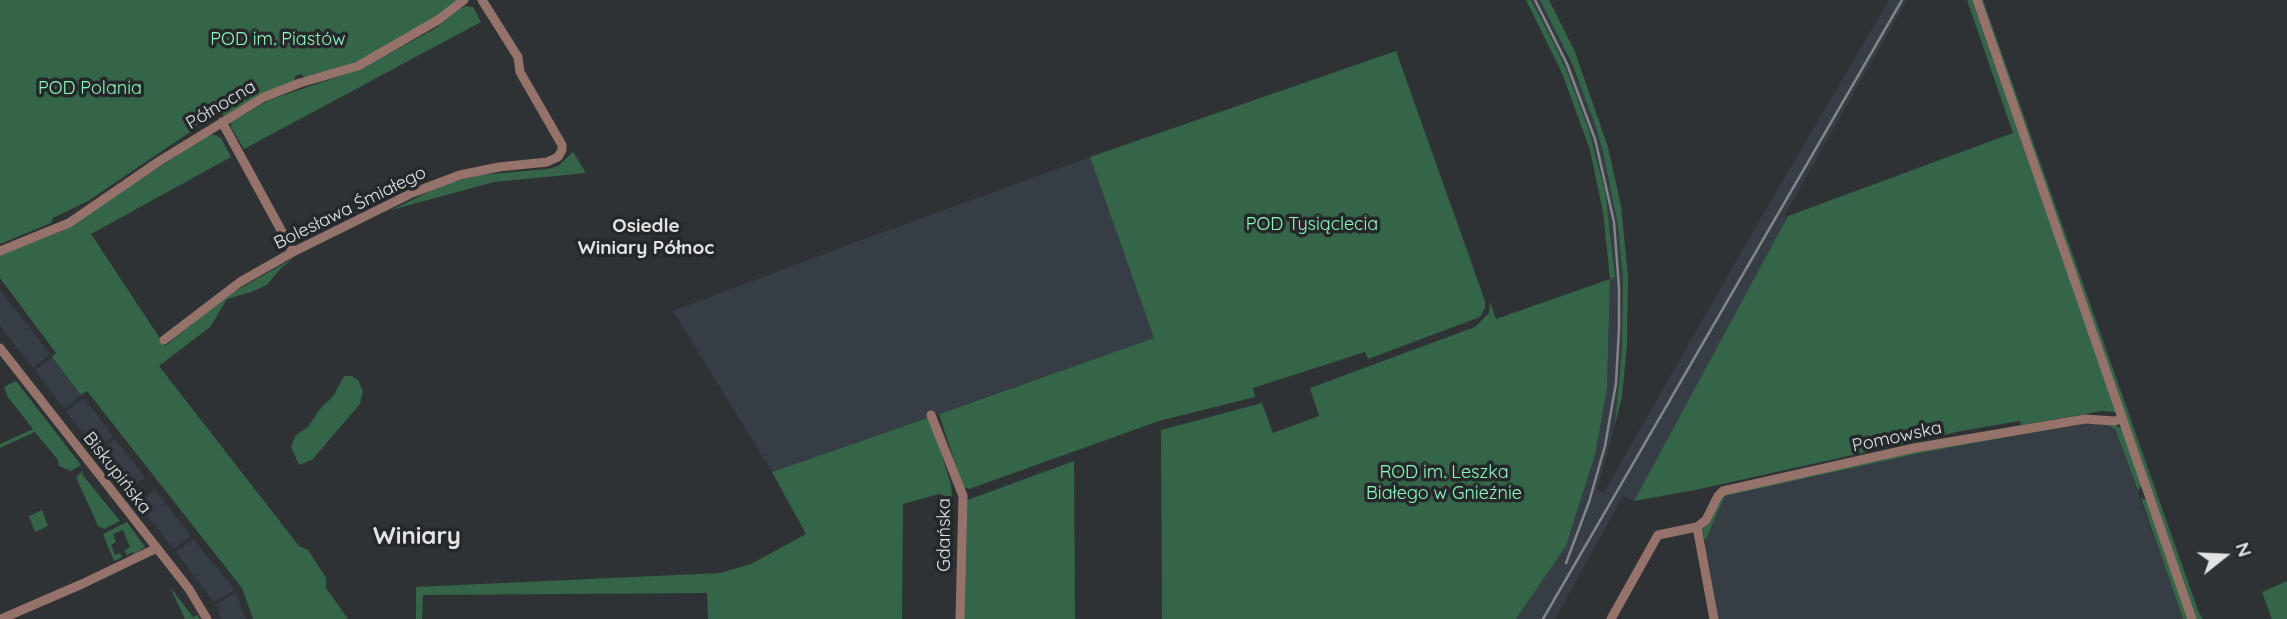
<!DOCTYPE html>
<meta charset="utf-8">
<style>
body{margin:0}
#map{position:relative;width:2287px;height:619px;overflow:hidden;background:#2f3235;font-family:Quicksand,sans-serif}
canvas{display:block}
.north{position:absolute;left:2189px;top:521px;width:70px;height:70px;-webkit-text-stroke:5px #25282b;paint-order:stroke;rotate:72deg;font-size:19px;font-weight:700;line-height:28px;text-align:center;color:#e1e3e5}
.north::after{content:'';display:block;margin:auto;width:24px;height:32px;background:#e1e3e5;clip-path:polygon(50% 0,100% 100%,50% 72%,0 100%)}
</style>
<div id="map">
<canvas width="2287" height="619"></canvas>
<div class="north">N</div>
</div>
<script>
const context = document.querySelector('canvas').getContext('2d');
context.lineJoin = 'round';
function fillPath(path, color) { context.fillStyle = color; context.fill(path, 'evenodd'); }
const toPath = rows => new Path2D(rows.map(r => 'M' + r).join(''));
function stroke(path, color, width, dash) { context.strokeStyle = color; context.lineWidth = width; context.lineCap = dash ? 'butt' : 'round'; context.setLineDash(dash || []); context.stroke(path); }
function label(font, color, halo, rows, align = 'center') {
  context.font = font + ' Quicksand,sans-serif'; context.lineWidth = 7; context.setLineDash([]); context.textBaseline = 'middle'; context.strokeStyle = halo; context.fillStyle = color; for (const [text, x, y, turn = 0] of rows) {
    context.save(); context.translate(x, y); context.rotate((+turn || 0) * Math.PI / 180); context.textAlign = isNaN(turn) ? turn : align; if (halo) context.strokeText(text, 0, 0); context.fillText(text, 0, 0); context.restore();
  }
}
const built = toPath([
 [1531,0,1540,0,1544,8,1584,94,1603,152,1618,225,1623,279,1622,349,1615,425,1597,490,1604,492,1755,228,1889,0,1907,0,1784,216,1788,216,1634,501,1623,496,1555,619,1516,619,1566,546,1595,455,1607,389,1610,279,1605,191,1596,155,1566,69],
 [1090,157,1154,338,772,472,673,311,856,242],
 [0,290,50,354,33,368,0,326],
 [52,357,81,395,64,409,35,370],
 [84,398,113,436,96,449,66,412],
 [2099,420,2115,429,2183,619,1718,619,1705,541,1725,496,1921,453],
 [115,439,145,477,128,491,98,452],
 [155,490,191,536,174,549,138,504],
 [193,539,235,590,214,602,176,552],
 [236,593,246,619,221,619,216,604]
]);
const green = toPath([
 [0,0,460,0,433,20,358,61,305,78,301,74,295,76,295,81,261,95,224,116,219,112,195,126,196,128,88,201,53,218,51,223,0,244],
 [1526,0,1531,0,1553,42,1566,69,1588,128,1605,191,1615,277,1610,279,1607,389,1595,455,1566,546,1516,619,1162,619,1161,430,1262,403,1273,433,1319,416,1310,388,1475,327,1489,313,1490,302,1496,319,1610,279,1603,212,1590,150,1562,73],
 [1540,0,1549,0,1575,52,1608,147,1621,206,1628,276,1627,345,1622,396,1615,425,1622,349,1623,279,1618,225,1603,152,1595,125,1573,66],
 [1967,0,1972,0,2116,412,2102,411,2021,425,2020,421,1961,431,1695,490,1634,501,1788,216,2013,133],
 [1980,0,1983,0,2199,613,2203,619,2196,619],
 [466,6,473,7,481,22,244,149,231,127,231,122,269,100,361,69,436,28,459,9],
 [1396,51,1485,301,1485,308,1480,317,1368,359,1365,352,1253,388,1255,397,1159,421,969,489,963,487,939,414,1154,338,1090,157],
 [208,135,215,135,221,138,231,157,91,234,165,346,228,295,294,258,281,268,267,285,251,292,227,299,210,327,159,366,299,546,308,550,326,578,326,588,348,619,253,619,242,588,87,391,81,395,52,357,56,353,0,278,0,255,62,231],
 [573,152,586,173,494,182,391,210,445,184,481,175,548,169,558,166],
 [344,376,351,376,358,380,363,391,360,404,312,460,299,465,291,447,296,435,308,427,319,410,334,395],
 [16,381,81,465,71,471,59,466,58,460,35,432,0,448,0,444,33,429,8,397,4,387],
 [930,417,951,485,952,498,939,494,903,504,902,619,708,619,707,593,423,595,422,619,416,619,416,587,720,573,751,564,806,534,772,472],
 [2098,418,2110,421,2123,430,2141,486,2138,491,2115,429,2099,420,1921,453,1725,496,1705,541,1702,529,1709,521,1720,497,1725,493,1930,448],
 [1074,461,1075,619,962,619,962,502],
 [84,470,82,474,120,521,104,529,98,526,76,477],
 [2141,498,2148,501,2189,619,2183,619],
 [42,510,48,526,35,532,29,516],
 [127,522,145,547,135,554,133,552,127,555,124,551,130,547,123,530,113,534,116,542,111,545,115,555,120,553,122,557,114,561,103,534],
 [2287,581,2287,619,2272,619,2262,592],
 [170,587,193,617,197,615,200,619,185,619]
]);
const minor = toPath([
 [1977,0,2192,619],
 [222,122,293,252],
 [0,251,69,223,161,160,264,97,300,83,358,66,438,20,464,0],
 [164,340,240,282,293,252,412,193,460,175,499,167,547,162,558,157,562,150,562,145,520,72,518,57,482,0],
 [0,348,189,589,207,619],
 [931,415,963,496,960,619],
 [1697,527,1706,520,1718,496,1723,491,1914,448,2085,419,2114,421,2122,419],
 [1,619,82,584,157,548],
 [1611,619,1658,535,1697,527,1714,619]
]);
const rail = toPath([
 [1535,0,1567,64,1595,139,1614,222,1619,288,1619,328,1616,383,1605,446,1589,502,1566,563],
 [1543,619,1902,0]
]);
const parkNames = [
 ["POD im. Piastów",278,40],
 ["POD Polania",90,89],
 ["POD Tysiąclecia",1312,225],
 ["ROD im. Leszka",1444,473],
 ["Białego w Gnieźnie",1444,494]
];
const streetNames = [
 ["Północna",221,105,-31],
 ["Bolesława Śmiałego",350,208,-26],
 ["Pomowska",1897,437,-12],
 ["Biskupińska",117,473,52],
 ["Gdańska",945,535,-90]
];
const neighbourhoodNames = [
 ["Osiedle",646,226],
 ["Winiary Północ",646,248]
];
const districtNames = [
 ["Winiary",417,537]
];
fillPath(built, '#363d44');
fillPath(green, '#346548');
stroke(minor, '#96736a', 9);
stroke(rail, '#838689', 2.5);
label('18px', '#8df9ba', '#25282b', parkNames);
label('18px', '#e1e3e5', '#25282b', streetNames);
label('bold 19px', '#e1e3e5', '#25282b', neighbourhoodNames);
label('bold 24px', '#e1e3e5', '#25282b', districtNames);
</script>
